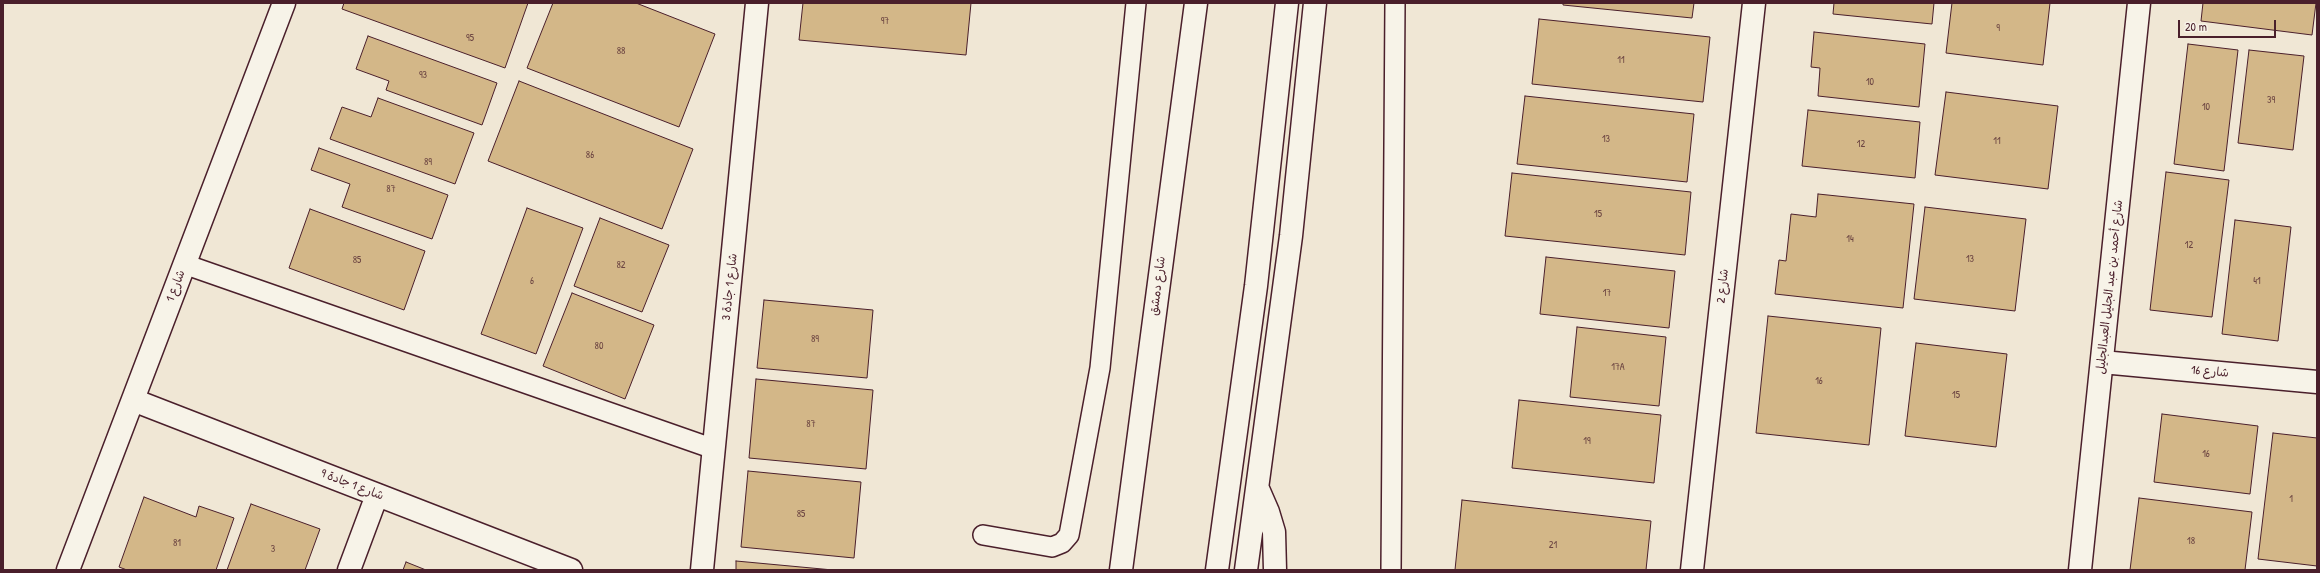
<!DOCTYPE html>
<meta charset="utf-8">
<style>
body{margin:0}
#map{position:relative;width:2320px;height:573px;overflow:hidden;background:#f0e7d5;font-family:"Patrick Hand",sans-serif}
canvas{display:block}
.frame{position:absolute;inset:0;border:4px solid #4a1f2b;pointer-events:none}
.scale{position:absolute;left:2178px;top:20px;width:98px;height:18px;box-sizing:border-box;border:2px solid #4a1f2b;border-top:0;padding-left:5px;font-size:12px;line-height:14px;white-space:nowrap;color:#4a1f2b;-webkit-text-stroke:3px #f7f3e8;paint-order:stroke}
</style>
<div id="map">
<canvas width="2320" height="573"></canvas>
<div class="frame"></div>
<div class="scale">20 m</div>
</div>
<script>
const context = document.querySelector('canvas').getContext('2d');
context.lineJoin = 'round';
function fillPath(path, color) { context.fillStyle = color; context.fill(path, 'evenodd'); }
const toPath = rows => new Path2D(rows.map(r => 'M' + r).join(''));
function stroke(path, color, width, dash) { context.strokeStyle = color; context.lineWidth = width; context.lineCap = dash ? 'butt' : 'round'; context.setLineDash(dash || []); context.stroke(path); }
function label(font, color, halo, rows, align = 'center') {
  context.font = font + ' "Patrick Hand","Playpen Sans Arabic",sans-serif'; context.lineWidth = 4; context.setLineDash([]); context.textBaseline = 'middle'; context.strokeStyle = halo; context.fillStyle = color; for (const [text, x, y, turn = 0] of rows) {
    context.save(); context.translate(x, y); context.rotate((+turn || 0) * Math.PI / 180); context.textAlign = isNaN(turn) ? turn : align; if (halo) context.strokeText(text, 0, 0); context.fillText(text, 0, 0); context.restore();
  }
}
const building = toPath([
 [344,3,528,3,505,68,342,9,344,3],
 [553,3,636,3,715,34,679,127,527,68,553,3],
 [803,3,971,3,966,55,799,40,803,3],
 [1563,3,1694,3,1692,18,1563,5,1563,3],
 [1834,3,1934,3,1932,24,1833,14,1834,3],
 [1952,3,2050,3,2043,65,1946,53,1952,3],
 [2203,3,2316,3,2312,35,2201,21,2203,3],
 [1539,19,1710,37,1703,102,1532,84,1539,19],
 [1814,32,1925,44,1919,107,1818,96,1820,68,1811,67,1814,32],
 [368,36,497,83,482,125,386,90,389,81,356,69,368,36],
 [2188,44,2238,50,2224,171,2174,164,2188,44],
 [2249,50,2304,56,2293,150,2238,143,2249,50],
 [519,81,693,149,662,229,488,161,519,81],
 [1946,92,2058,106,2048,189,1935,175,1946,92],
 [1525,96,1694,114,1687,182,1517,164,1525,96],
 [378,98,474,133,455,184,330,139,342,107,371,117,378,98],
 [1808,110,1920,122,1915,178,1802,166,1808,110],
 [319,148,448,195,432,239,342,207,350,184,311,170,319,148],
 [2166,172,2229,180,2212,317,2150,310,2166,172],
 [1512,173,1691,192,1685,255,1505,236,1512,173],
 [1818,194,1914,204,1903,308,1775,294,1779,260,1786,261,1791,214,1816,217,1818,194],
 [1925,207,2026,219,2015,311,1914,299,1925,207],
 [527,208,583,228,536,354,481,334,527,208],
 [310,209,425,251,404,310,289,268,310,209],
 [600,218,669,245,642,312,574,286,600,218],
 [2235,220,2291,227,2278,341,2222,334,2235,220],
 [1546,257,1675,271,1669,328,1540,314,1546,257],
 [572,293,654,325,625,399,543,366,572,293],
 [764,300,873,310,867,378,757,368,764,300],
 [1768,316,1881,328,1869,445,1756,433,1768,316],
 [1577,327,1666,337,1659,406,1570,397,1577,327],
 [1916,343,2007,354,1996,447,1905,436,1916,343],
 [756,379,873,390,866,469,749,458,756,379],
 [1519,400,1661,415,1654,483,1512,468,1519,400],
 [2162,414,2258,426,2250,494,2154,482,2162,414],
 [2273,433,2317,438,2317,566,2258,559,2273,433],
 [748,471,861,482,854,558,741,547,748,471],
 [144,497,196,517,199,506,234,518,216,570,127,570,119,567,144,497],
 [2139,498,2252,512,2245,570,2130,570,2139,498],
 [1462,500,1651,521,1646,570,1455,570,1462,500],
 [251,504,320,529,305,570,227,570,251,504],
 [736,561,833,570,736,570,736,561],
 [406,562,426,570,403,570,406,562]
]);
const service = toPath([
 [184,264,714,449],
 [983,535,1052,547,1062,543,1069,535,1100,368,1136,3],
 [1391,570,1395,3]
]);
const minor = toPath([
 [2102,362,2317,382],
 [133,400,571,570],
 [68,570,284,3],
 [349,570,377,495],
 [702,570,757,3],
 [1692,570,1754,3],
 [2080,570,2139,3]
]);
const primary = toPath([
 [1258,489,1268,512,1274,532,1275,570],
 [1121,570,1196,3],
 [1217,570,1256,286,1287,3],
 [1246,570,1291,236,1315,3]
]);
const numberNames = [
 ["97",885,21],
 ["9",1998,28],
 ["95",470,38],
 ["88",621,51],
 ["11",1621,60],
 ["93",423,75],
 ["10",1870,82],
 ["39",2271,100],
 ["10",2206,107],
 ["13",1606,139],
 ["11",1997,141],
 ["12",1861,144],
 ["86",590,155],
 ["89",428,162],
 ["87",391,189],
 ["15",1598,214],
 ["14",1850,239],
 ["12",2189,245],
 ["13",1970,259],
 ["85",357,260],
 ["82",621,265],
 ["6",532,281],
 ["41",2257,281],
 ["17",1607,293],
 ["89",815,339],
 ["80",599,346],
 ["17A",1618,367],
 ["16",1819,381],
 ["15",1956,395],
 ["87",811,424],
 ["19",1587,441],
 ["16",2206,454],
 ["1",2291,499],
 ["85",801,514],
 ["18",2191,541],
 ["81",177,543],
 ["21",1553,545],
 ["3",273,549]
];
const streetNames = [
 ["شارع 1",176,286,-69],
 ["شارع دمشق",1158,286,-83],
 ["شارع 2",1723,286,-84],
 ["شارع 1 جادة 3",730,287,-84],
 ["شارع أحمد بن عبد الجليل العبدالجليل",2110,287,-84],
 ["شارع 16",2210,372,5],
 ["شارع 1 جادة 9",352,485,21]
];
fillPath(building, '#d3b788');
stroke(building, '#4a1f2b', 1);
stroke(service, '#4a1f2b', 22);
stroke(minor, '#4a1f2b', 25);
stroke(primary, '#4a1f2b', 25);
stroke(service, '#f7f3e8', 19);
stroke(minor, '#f7f3e8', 22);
stroke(primary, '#f7f3e8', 22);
label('10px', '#6c4542', null, numberNames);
label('12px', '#4a1f2b', '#f7f3e8', streetNames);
</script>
